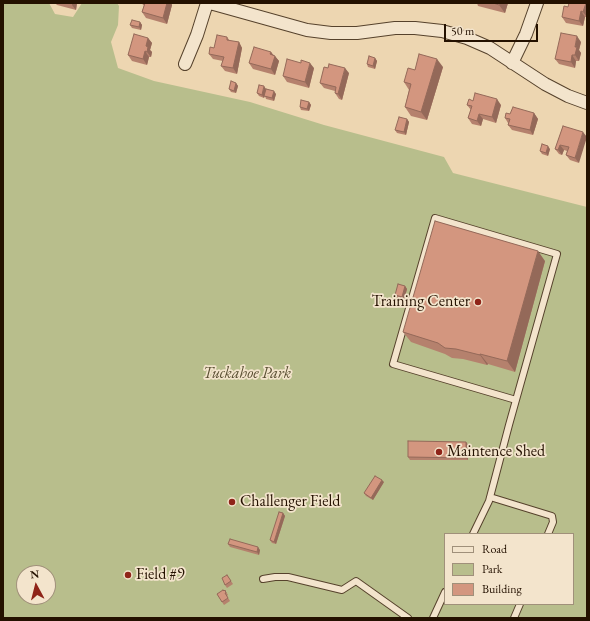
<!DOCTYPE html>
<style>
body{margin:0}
#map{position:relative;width:590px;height:621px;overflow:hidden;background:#edd6b1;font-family:"EB Garamond",serif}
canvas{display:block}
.frame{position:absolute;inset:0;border:4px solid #241100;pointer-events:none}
.legend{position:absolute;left:444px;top:533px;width:130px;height:72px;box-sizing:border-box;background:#f3e4cc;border:1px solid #a0907a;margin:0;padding:5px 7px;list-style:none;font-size:12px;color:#241100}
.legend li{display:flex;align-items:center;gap:8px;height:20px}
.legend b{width:20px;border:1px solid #a0907a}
.north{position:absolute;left:16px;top:565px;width:40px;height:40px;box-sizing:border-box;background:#f3e4cc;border:1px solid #a0907a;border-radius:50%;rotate:353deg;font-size:11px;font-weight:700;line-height:16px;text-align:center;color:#241100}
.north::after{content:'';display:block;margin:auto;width:14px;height:18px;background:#8f2418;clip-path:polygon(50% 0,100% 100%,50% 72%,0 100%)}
.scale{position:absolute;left:444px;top:24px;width:94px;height:18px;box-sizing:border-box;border:2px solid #241100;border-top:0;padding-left:5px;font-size:12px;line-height:14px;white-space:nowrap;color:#241100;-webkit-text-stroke:3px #f3e4cc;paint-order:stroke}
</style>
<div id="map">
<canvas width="590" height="621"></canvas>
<div class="frame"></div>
<ul class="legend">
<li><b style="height:5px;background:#f3e4cc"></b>Road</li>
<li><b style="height:11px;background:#b8be8c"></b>Park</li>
<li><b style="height:11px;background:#d3967f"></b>Building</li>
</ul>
<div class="north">N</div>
<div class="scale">50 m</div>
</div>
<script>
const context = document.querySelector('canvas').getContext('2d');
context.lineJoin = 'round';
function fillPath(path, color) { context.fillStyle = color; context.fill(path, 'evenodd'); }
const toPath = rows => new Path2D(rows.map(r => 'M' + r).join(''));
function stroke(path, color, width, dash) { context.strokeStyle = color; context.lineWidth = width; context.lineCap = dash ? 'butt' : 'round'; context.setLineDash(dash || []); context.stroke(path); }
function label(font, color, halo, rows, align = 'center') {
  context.font = font + ' "EB Garamond",serif'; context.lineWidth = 3.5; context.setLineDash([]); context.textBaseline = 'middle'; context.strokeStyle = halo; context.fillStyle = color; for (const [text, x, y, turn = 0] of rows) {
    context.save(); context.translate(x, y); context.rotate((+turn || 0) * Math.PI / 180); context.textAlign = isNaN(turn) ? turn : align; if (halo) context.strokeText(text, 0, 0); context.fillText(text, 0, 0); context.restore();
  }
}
const green = toPath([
 [3,3,49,3,55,14,73,17,82,3,117,3,119,6,118,25,111,42,118,68,154,81,250,102,324,125,444,157,453,173,587,207,587,618,3,618],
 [445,534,573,534,573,604,445,604],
 [24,573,48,573,48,597,24,597]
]);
const lane = toPath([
 [490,497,552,516,553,522,548,534],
 [473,534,489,501,509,425,516,400,557,254,435,218,393,364,516,400],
 [263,579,275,577,288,577,342,590,356,581,408,618],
 [433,618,445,592],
 [514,618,520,604]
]);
const street = toPath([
 [210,3,307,30,331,33,357,33,395,28,415,28,442,31,467,38,490,48,545,84,568,96,587,103],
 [512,63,526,34,537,3],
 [185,64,197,35,207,3]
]);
const wall = toPath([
 [55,3,77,3,76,10,57,5],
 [142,3,171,3,172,5,167,24,146,18,142,12,144,5,143,5],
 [477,3,508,3,505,13,478,6],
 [587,3,587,17,585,17,583,26,566,23,562,17,568,7],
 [140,22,142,25,141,30,132,28,130,25],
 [227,37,230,41,239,42,242,48,237,74,225,71,221,66,223,61,213,59,209,54,214,48],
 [148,38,152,43,150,50,152,52,151,57,149,57,147,65,132,61,128,55],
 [581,42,579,50,581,53,579,61,576,61,575,68,559,64,555,59],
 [271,52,279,61,275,75,253,69,249,63],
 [375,58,377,61,375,69,368,67,367,64],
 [443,67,427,120,411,116,405,107,409,90,404,82,415,70],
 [314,68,309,88,287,82,283,76],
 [349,73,342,100,339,99,335,93,335,91,324,88,320,83],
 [236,83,238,86,236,93,231,92,229,89],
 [266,89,266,91,276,94,274,101,266,99,265,96,264,98,259,96,257,93],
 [473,101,501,105,496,123,483,119,481,126,472,124,468,118,471,110,467,105],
 [309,102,311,105,309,111,301,110,300,107],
 [534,113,538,119,533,135,512,130,508,125,508,123,505,118,510,114],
 [407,119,409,122,406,135,397,133,395,130],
 [563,126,579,163,570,160,566,155,567,151,564,150,562,155,559,154,555,149],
 [550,149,548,156,542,154,540,151],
 [545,261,515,372,488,364,487,365,463,359,452,358,445,354,411,342,403,332],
 [405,286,407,289,404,300,397,298,395,295],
 [466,442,468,445,468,460,410,460,408,457],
 [384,482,373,500,366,496,364,493],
 [283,513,285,516,276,544,272,543,270,540],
 [228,544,260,550,259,555,230,547],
 [227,575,233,584,227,588,225,585],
 [225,590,228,595,227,596,230,601,224,605,217,594]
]);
const shadedWall = toPath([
 [72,3,77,3,76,10,72,5],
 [167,3,171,3,172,5,167,24,163,18],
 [500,3,508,3,505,13,499,5],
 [586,3,587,3,587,17,583,12],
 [581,11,585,17,583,26,579,21],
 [140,22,142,25,141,30,139,27],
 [577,36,581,42,579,50,581,53,579,61,575,55,575,47],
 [148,38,152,43,150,50,152,52,151,57,147,52,146,46],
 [239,42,242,48,237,74,233,68],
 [145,51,149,57,147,65,143,59],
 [271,52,274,57,275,56,279,61,275,75,271,69,270,54],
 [572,55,576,61,575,68,571,62],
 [375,58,377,61,375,69,373,66],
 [437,59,443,67,427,120,421,112],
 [310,63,314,68,309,88,305,82],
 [345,68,349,73,342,100,338,94],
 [236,83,238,86,236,93,234,91],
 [264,86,266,89,264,98,262,95],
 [274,91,276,94,274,101,272,98],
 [497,99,501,105,496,123,492,117],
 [309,102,311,105,309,111,307,109],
 [534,113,538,119,533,135,530,130],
 [479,114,483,119,481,126,477,121],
 [407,119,409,122,406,135,404,132],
 [583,132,587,137,579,163,575,158],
 [560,145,564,150,562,155,558,150],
 [548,146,550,149,548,156,546,153],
 [538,251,545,261,515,372,507,361],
 [405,286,407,289,404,300,402,297],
 [480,354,488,364,487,365,480,355],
 [466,442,468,445,468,460,466,458],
 [382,480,384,482,373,500,371,498],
 [283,513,285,516,276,544,274,542],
 [258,547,260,550,259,555,257,552]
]);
const building = toPath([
 [145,3,167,3,163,18,142,12,145,3],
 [493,3,500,3,499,5,493,3],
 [569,3,586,3,583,12,581,11,579,21,562,17,564,6,568,7,569,3],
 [132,20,140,22,139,27,130,25,132,20],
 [561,33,577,36,575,47,577,47,575,55,572,55,571,62,555,59,561,33],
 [134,34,148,38,146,46,148,47,147,52,145,51,143,59,128,55,134,34],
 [217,35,227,37,227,40,239,42,233,68,221,66,224,57,209,54,210,47,214,48,217,35],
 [254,47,271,52,270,54,275,56,271,69,249,63,254,47],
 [419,54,437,59,421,112,405,107,411,84,404,82,408,68,415,70,419,54],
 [369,56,375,58,373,66,367,64,369,56],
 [287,59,301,63,301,60,310,63,305,82,283,76,287,59],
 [329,64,345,68,338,94,335,93,336,87,320,83,324,67,328,68,329,64],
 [231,81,236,83,234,91,229,89,231,81],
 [259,85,264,86,262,95,257,93,259,85],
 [266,89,274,91,272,98,264,96,266,89],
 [475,93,497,99,492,117,479,114,477,121,468,118,472,106,467,105,469,99,473,101,475,93],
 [301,100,309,102,307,109,300,107,301,100],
 [513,107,534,113,530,130,508,125,510,119,505,118,506,113,510,114,513,107],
 [399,117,407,119,404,132,395,130,399,117],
 [563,126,583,132,575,158,566,155,569,147,560,145,558,150,555,149,563,126],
 [542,144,548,146,546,153,540,151,542,144],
 [435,221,538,251,507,361,480,354,480,355,456,349,445,348,438,343,403,332,435,221],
 [398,284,405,286,402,297,395,295,398,284],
 [408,441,466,442,466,458,408,457,408,441],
 [375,476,382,480,371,498,364,493,375,476],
 [279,512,283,513,274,542,270,540,279,512],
 [230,539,258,547,257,552,228,544,230,539],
 [227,575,231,581,225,585,222,578,227,575],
 [223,590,224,591,225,590,226,593,225,593,228,598,222,602,217,594,223,590]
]);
const markers = [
 [478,302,4,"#8f2418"],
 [439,452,4,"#8f2418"],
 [232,502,4,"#8f2418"],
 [128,575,4,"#8f2418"]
];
const poiNames = [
 ["Training Center",470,302,"right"],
 ["Maintence Shed",447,452],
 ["Challenger Field",240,502],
 ["Field #9",136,575]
];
const parkNames = [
 ["Tuckahoe Park",247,374]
];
fillPath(green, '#b8be8c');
stroke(lane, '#56422c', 8);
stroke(street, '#56422c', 14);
stroke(lane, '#f3e4cc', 6);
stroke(street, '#f3e4cc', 12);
fillPath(wall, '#b5816d');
fillPath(shadedWall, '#946959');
fillPath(building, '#d3967f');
stroke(building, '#946959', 1);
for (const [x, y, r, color] of markers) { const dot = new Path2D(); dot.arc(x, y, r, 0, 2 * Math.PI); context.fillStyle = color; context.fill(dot); stroke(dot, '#f3e4cc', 1.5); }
label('16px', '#241100', '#f3e4cc', poiNames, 'left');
label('italic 16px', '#584e31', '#f3e4cc', parkNames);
</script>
